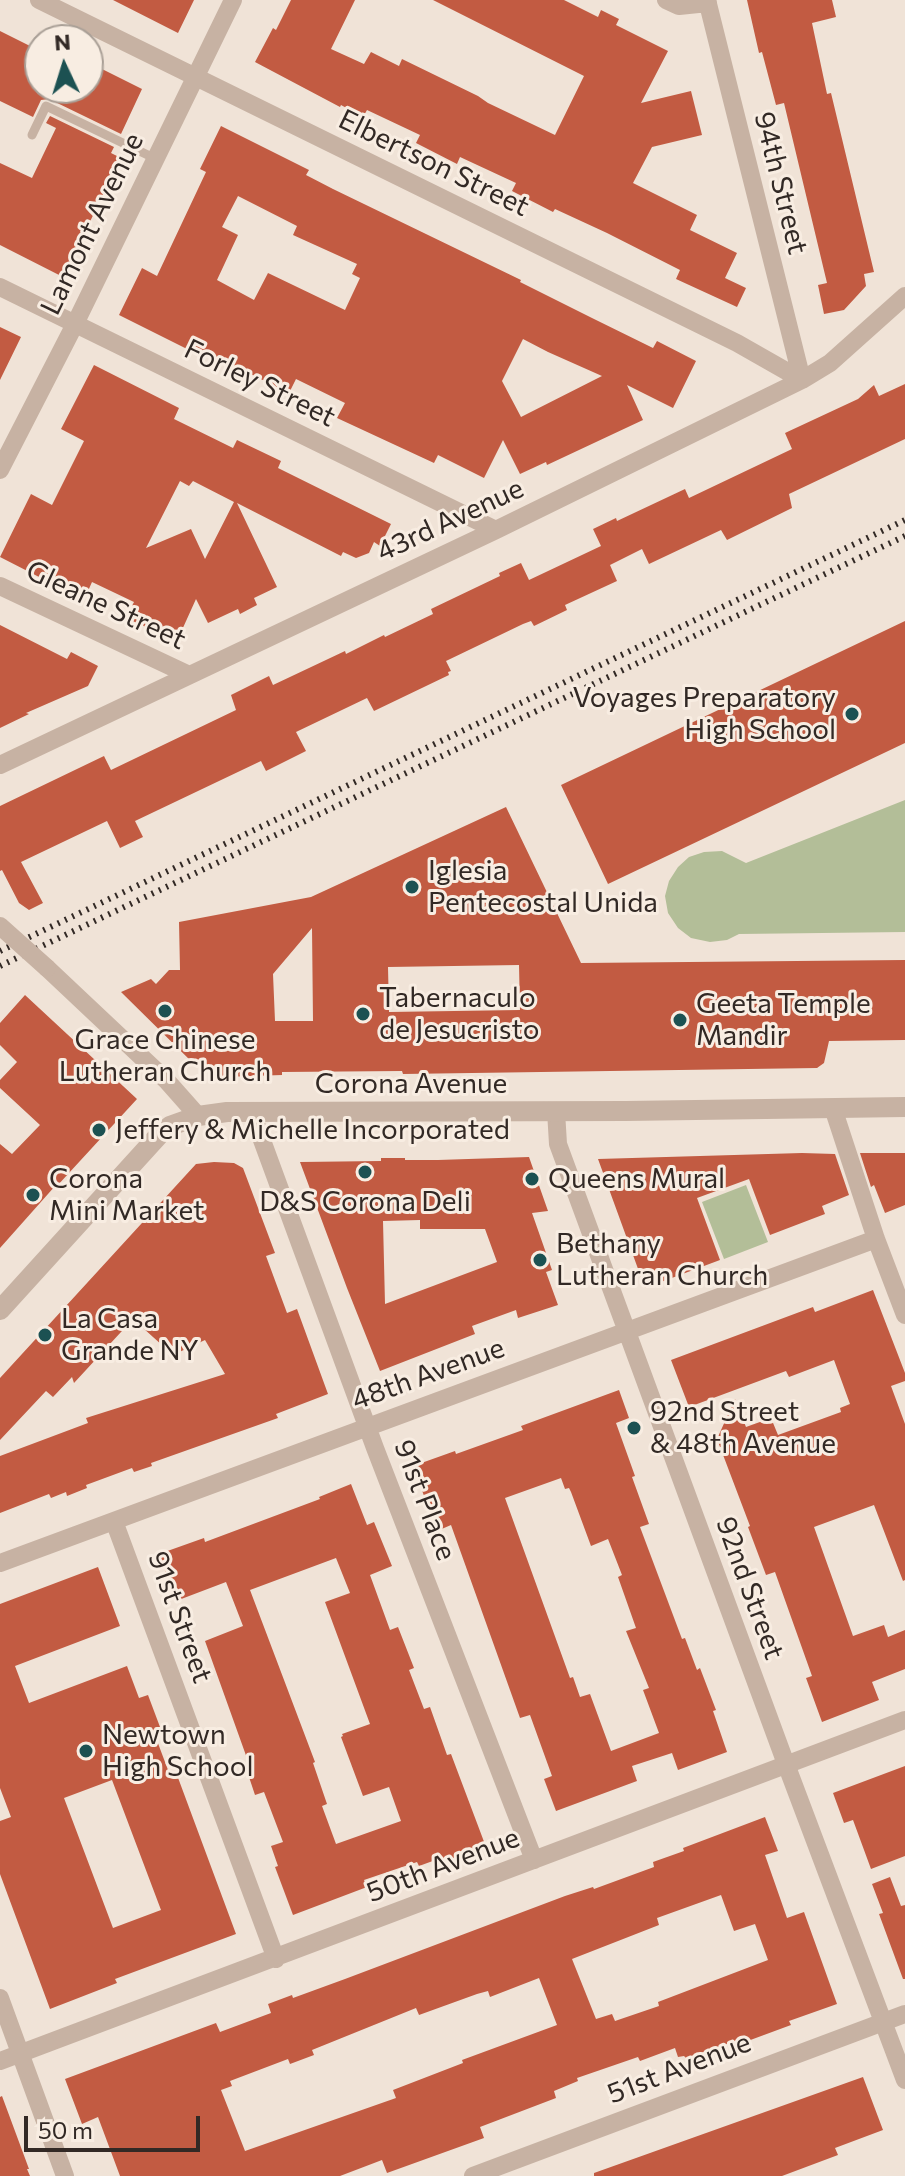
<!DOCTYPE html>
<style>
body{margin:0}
#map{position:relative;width:905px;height:2176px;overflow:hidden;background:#f0e3d7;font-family:Commissioner,sans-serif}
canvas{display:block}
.north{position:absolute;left:24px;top:24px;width:80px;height:80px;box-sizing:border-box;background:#f8ede2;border:2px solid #a99f96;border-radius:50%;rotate:356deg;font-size:22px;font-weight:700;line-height:32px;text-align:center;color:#322925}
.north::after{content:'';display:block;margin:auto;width:28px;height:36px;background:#1c5152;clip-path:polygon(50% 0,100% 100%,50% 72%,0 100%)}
.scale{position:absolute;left:24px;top:2116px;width:176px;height:36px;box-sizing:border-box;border:4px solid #322925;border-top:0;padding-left:10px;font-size:24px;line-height:28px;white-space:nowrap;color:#322925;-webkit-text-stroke:6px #f8ede2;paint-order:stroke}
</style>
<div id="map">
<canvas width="905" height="2176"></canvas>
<div class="north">N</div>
<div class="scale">50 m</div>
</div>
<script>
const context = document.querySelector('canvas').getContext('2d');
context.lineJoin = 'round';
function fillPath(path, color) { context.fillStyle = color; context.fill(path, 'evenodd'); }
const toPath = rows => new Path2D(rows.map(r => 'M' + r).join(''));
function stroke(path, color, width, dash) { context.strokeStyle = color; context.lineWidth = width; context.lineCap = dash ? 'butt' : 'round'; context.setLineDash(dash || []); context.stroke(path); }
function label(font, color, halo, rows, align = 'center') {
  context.font = font + ' Commissioner,sans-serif'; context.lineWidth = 6; context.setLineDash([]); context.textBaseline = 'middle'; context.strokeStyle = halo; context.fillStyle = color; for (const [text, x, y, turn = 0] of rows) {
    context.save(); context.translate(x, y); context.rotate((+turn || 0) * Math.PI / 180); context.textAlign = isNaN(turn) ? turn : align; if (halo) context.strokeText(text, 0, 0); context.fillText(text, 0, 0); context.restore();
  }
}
const green = toPath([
 [905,800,905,932,739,934,727,940,710,942,691,938,678,928,668,913,665,896,669,881,678,867,689,857,704,852,722,851,746,863],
 [746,1185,768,1242,724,1259,702,1202]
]);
const building = toPath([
 [113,0,194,0,178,33],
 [291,0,355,0,331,49,364,64,371,52,399,66,402,59,478,96,488,103,555,135,584,76,433,0,564,0,598,17,601,10,619,19,616,25,668,51,641,103,691,91,702,135,652,147,633,183,697,215,690,230,737,253,725,278,746,288,737,307,676,279,680,270,607,233,555,209,553,212,512,191,516,183,460,157,457,164,416,143,420,135,367,110,363,117,341,105,340,107,255,62,273,28,276,30],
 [747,0,832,0,836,17,812,23,827,94,831,93,874,272,864,274,866,286,844,310,824,314,818,285,827,283,784,103,776,105,762,52,759,53],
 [0,31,40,51,40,88,88,88,88,62,142,89,121,134,49,99,41,100,33,117,0,101],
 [50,116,114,147,111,153,121,158,63,277,0,245,0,163,32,178,56,128,46,123],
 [221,126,309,170,306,175,333,189,521,280,520,282,592,318,653,348,657,341,696,361,673,408,627,385,643,420,547,465,546,462,520,474,503,440,484,478,438,455,434,463,337,418,345,403,296,379,289,393,206,352,203,357,119,315,142,268,157,276,206,172,200,169],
 [238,196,297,226,293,235,357,264,352,274,360,278,345,310,268,273,254,300,217,280,238,235,222,227],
 [523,339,548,352,602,376,521,417,502,381],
 [0,327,21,337,0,380],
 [94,365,179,408,174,419,233,448,237,440,281,461,278,468,391,524,380,546,374,542,369,553,356,558,343,552,341,556,237,503,277,587,254,598,257,605,240,614,238,609,208,623,196,599,177,641,126,618,134,602,92,582,84,600,0,557,31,494,52,505,84,441,61,429],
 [180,481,189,486,193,481,234,502,205,559,191,529,146,548],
 [905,384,905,439,789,494,792,508,727,540,721,530,649,564,642,549,610,565,617,581,565,605,567,610,534,626,531,621,523,624,446,661,451,671,448,672,449,675,374,711,367,698,296,732,306,751,266,771,261,761,135,821,143,837,120,848,107,821,21,862,43,903,29,910,19,903,2,870,0,871,0,806,104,756,111,770,236,710,231,695,269,676,273,685,345,651,346,654,384,635,385,637,433,614,431,609,500,576,499,573,521,563,529,580,601,546,593,529,616,518,617,521,685,489,689,498,792,449,785,433,858,399,874,385,879,396],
 [905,621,905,743,608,884,561,785],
 [0,625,67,659,71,652,98,666,88,686,26,713,29,714,0,728],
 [506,807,581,963,905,960,905,1040,829,1041,824,1063,817,1068,403,1074,402,1071,282,1072,282,1075,223,1077,196,1066,121,992,151,979,156,984,169,970,180,970,179,922,311,897],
 [312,928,313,1021,275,1021,273,974],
 [519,965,520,1010,389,1012,388,967],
 [25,995,137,1099,57,1186,56,1185,0,1248,0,1144,12,1154,40,1125,0,1088,0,1080,17,1062,0,1045,0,1023],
 [802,1153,835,1154,849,1195,822,1206,825,1214,770,1235,749,1179,697,1198,720,1260,645,1288,598,1159],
 [860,1153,905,1153,905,1205,885,1213,874,1185,871,1187],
 [529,1157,548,1211,532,1213,552,1270,546,1272,558,1305,518,1318,516,1310,472,1326,475,1334,380,1371,347,1288,300,1162,381,1161,381,1158,405,1158,405,1160,438,1160],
 [420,1220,420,1229,485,1229,497,1262,385,1304,383,1221],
 [214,1162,234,1163,243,1168,275,1253,266,1256,287,1313,297,1309,328,1394,276,1414,278,1418,151,1463,152,1466,134,1472,132,1468,86,1485,87,1488,67,1496,66,1492,51,1498,49,1494,0,1513,0,1456,88,1423,86,1418,225,1374,205,1340,173,1355,133,1319,74,1383,72,1377,53,1397,46,1391,0,1440,0,1378,196,1164],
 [873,1290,905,1373,905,1381,891,1386,905,1424,905,1580,903,1581,874,1505,814,1527,853,1636,884,1625,888,1637,905,1630,905,1669,872,1682,879,1700,822,1722,806,1678,812,1676,775,1572,766,1575,748,1527,750,1526,717,1439,735,1399,746,1427,771,1418,778,1435,841,1412,840,1408,850,1404,834,1360,789,1377,786,1371,689,1407,671,1360,813,1307,815,1312],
 [619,1390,629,1418,616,1423,635,1476,632,1477,649,1524,640,1527,682,1639,685,1638,697,1670,700,1668,716,1710,713,1711,727,1752,678,1770,672,1753,632,1766,637,1781,556,1811,544,1779,552,1776,530,1715,520,1718,451,1525,437,1531,413,1466,455,1451,456,1454,523,1430,521,1426],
 [561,1478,565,1489,569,1488,571,1492,591,1546,608,1539,622,1575,618,1577,636,1628,626,1631,649,1688,643,1690,659,1733,611,1751,590,1694,580,1697,573,1677,570,1678,505,1498],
 [351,1484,367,1525,374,1522,392,1566,370,1575,390,1630,398,1627,414,1668,409,1670,424,1709,430,1707,447,1755,451,1754,486,1847,443,1862,441,1858,419,1866,417,1862,364,1880,367,1887,293,1915,275,1867,278,1866,271,1846,283,1842,264,1792,255,1795,249,1777,253,1775,205,1641,243,1626,226,1582,176,1601,159,1554,204,1538,205,1542,320,1499,319,1497],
 [336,1558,350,1593,325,1602,370,1724,342,1734,343,1736,341,1737,363,1796,389,1787,401,1821,336,1844,322,1806,327,1804,313,1763,315,1762,250,1590],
 [98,1567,120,1626,15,1666,29,1703,127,1666,139,1698,148,1695,160,1727,153,1730,171,1778,177,1775,236,1934,115,1979,117,1983,50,2009,0,1874,0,1821,11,1817,0,1788,0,1604],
 [112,1780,161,1910,113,1928,64,1798],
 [905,1766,905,1856,871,1869,853,1820,844,1823,833,1793],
 [765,1817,778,1851,765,1855,787,1918,804,1912,837,2004,789,2021,791,2025,745,2042,744,2038,686,2058,684,2056,678,2057,675,2048,640,2061,638,2057,577,2078,578,2081,554,2091,556,2098,480,2127,484,2138,387,2173,382,2160,340,2176,120,2176,98,2117,82,2124,65,2079,216,2023,220,2032,271,2013,268,2004,292,1995,293,1998,345,1979,565,1896,593,1887,594,1889,654,1867,653,1862,684,1851,683,1848],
 [721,1895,734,1931,755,1924,768,1960,658,2002,659,2006,615,2021,612,2014,596,2019,572,1959,659,1925,657,1918],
 [539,1978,557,2025,462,2060,463,2063,393,2090,396,2098,245,2151,221,2090,232,2086,230,2081,288,2059,290,2064,314,2055,312,2050,416,2008,419,2015,477,1994,488,1991,490,1997],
 [890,1877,901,1906,905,1905,905,1979,903,1979,879,1914,883,1913,872,1884],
 [863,2077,883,2130,835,2148,838,2155,782,2176,594,2176,594,2173],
 [2,2096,29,2169,27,2169,30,2176,0,2176,0,2097]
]);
const service = toPath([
 [32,135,46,106,154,158]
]);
const minor = toPath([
 [39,0,737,343,802,380],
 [666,0,679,6,708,3],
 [707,0,802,380],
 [0,287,496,530],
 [0,470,75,324,233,0],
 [0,586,189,675],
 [0,765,496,530,802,380,830,363,905,296],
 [47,968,167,1081,198,1116],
 [833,1108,876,1239,905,1315],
 [556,1111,558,1144,786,1764,905,2080],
 [252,1113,375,1448,534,1860],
 [114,1521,276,1959],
 [0,1563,876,1239],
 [0,1998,65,2176],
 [0,2061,905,1720],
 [473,2176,905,2014]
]);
const tertiary = toPath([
 [0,1310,159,1135,170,1126,198,1116,227,1112,626,1111,905,1107]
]);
const rail = toPath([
 [0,951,905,520],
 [0,966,905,536]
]);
const minorBridge = toPath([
 [0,926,47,968]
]);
const markers = [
 [852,714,8,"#1c5152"],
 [412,887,8,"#1c5152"],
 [165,1011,8,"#1c5152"],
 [363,1014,8,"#1c5152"],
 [680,1020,8,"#1c5152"],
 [99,1130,8,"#1c5152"],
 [365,1172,8,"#1c5152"],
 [532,1179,8,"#1c5152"],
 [33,1195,8,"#1c5152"],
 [540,1260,8,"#1c5152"],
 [45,1335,8,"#1c5152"],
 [634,1428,8,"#1c5152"],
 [86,1751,8,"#1c5152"]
];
const streetNames = [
 ["Elbertson Street",434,163,26],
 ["94th Street",781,183,76],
 ["Lamont Avenue",92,224,-64],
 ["Forley Street",260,383,26],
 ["43rd Avenue",450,520,-25],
 ["Gleane Street",106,605,25],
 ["Corona Avenue",411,1084],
 ["48th Avenue",428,1374,-20],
 ["91st Place",425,1500,69],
 ["92nd Street",750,1588,70],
 ["91st Street",180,1617,70],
 ["50th Avenue",443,1865,-21],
 ["51st Avenue",679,2068,-21]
];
const poiNames = [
 ["Voyages Preparatory",836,698,"right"],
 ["High School",836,730,"right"],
 ["Iglesia",428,871],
 ["Pentecostal Unida",428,903],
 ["Tabernaculo",379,998],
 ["de Jesucristo",379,1030],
 ["Geeta Temple",696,1004],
 ["Mandir",696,1036],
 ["Grace Chinese",165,1040,"center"],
 ["Lutheran Church",165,1072,"center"],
 ["Jeffery & Michelle Incorporated",115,1130],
 ["Corona",49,1179],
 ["Mini Market",49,1211],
 ["Queens Mural",548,1179],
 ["D&S Corona Deli",365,1202,"center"],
 ["Bethany",556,1244],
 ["Lutheran Church",556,1276],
 ["La Casa",61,1319],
 ["Grande NY",61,1351],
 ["92nd Street",650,1412],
 ["& 48th Avenue",650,1444],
 ["Newtown",102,1735],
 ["High School",102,1767]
];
fillPath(green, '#b3be98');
fillPath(building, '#c25b42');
stroke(service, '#c7b2a3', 9);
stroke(minor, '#c7b2a3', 18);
stroke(tertiary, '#c7b2a3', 20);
stroke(rail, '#322925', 6, [2, 6]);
stroke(minorBridge, '#c7b2a3', 18);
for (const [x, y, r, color] of markers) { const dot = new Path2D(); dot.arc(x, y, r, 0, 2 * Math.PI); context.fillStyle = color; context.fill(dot); stroke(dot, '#f8ede2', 3); }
label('28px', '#322925', '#f8ede2', streetNames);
label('28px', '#322925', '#f8ede2', poiNames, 'left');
</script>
